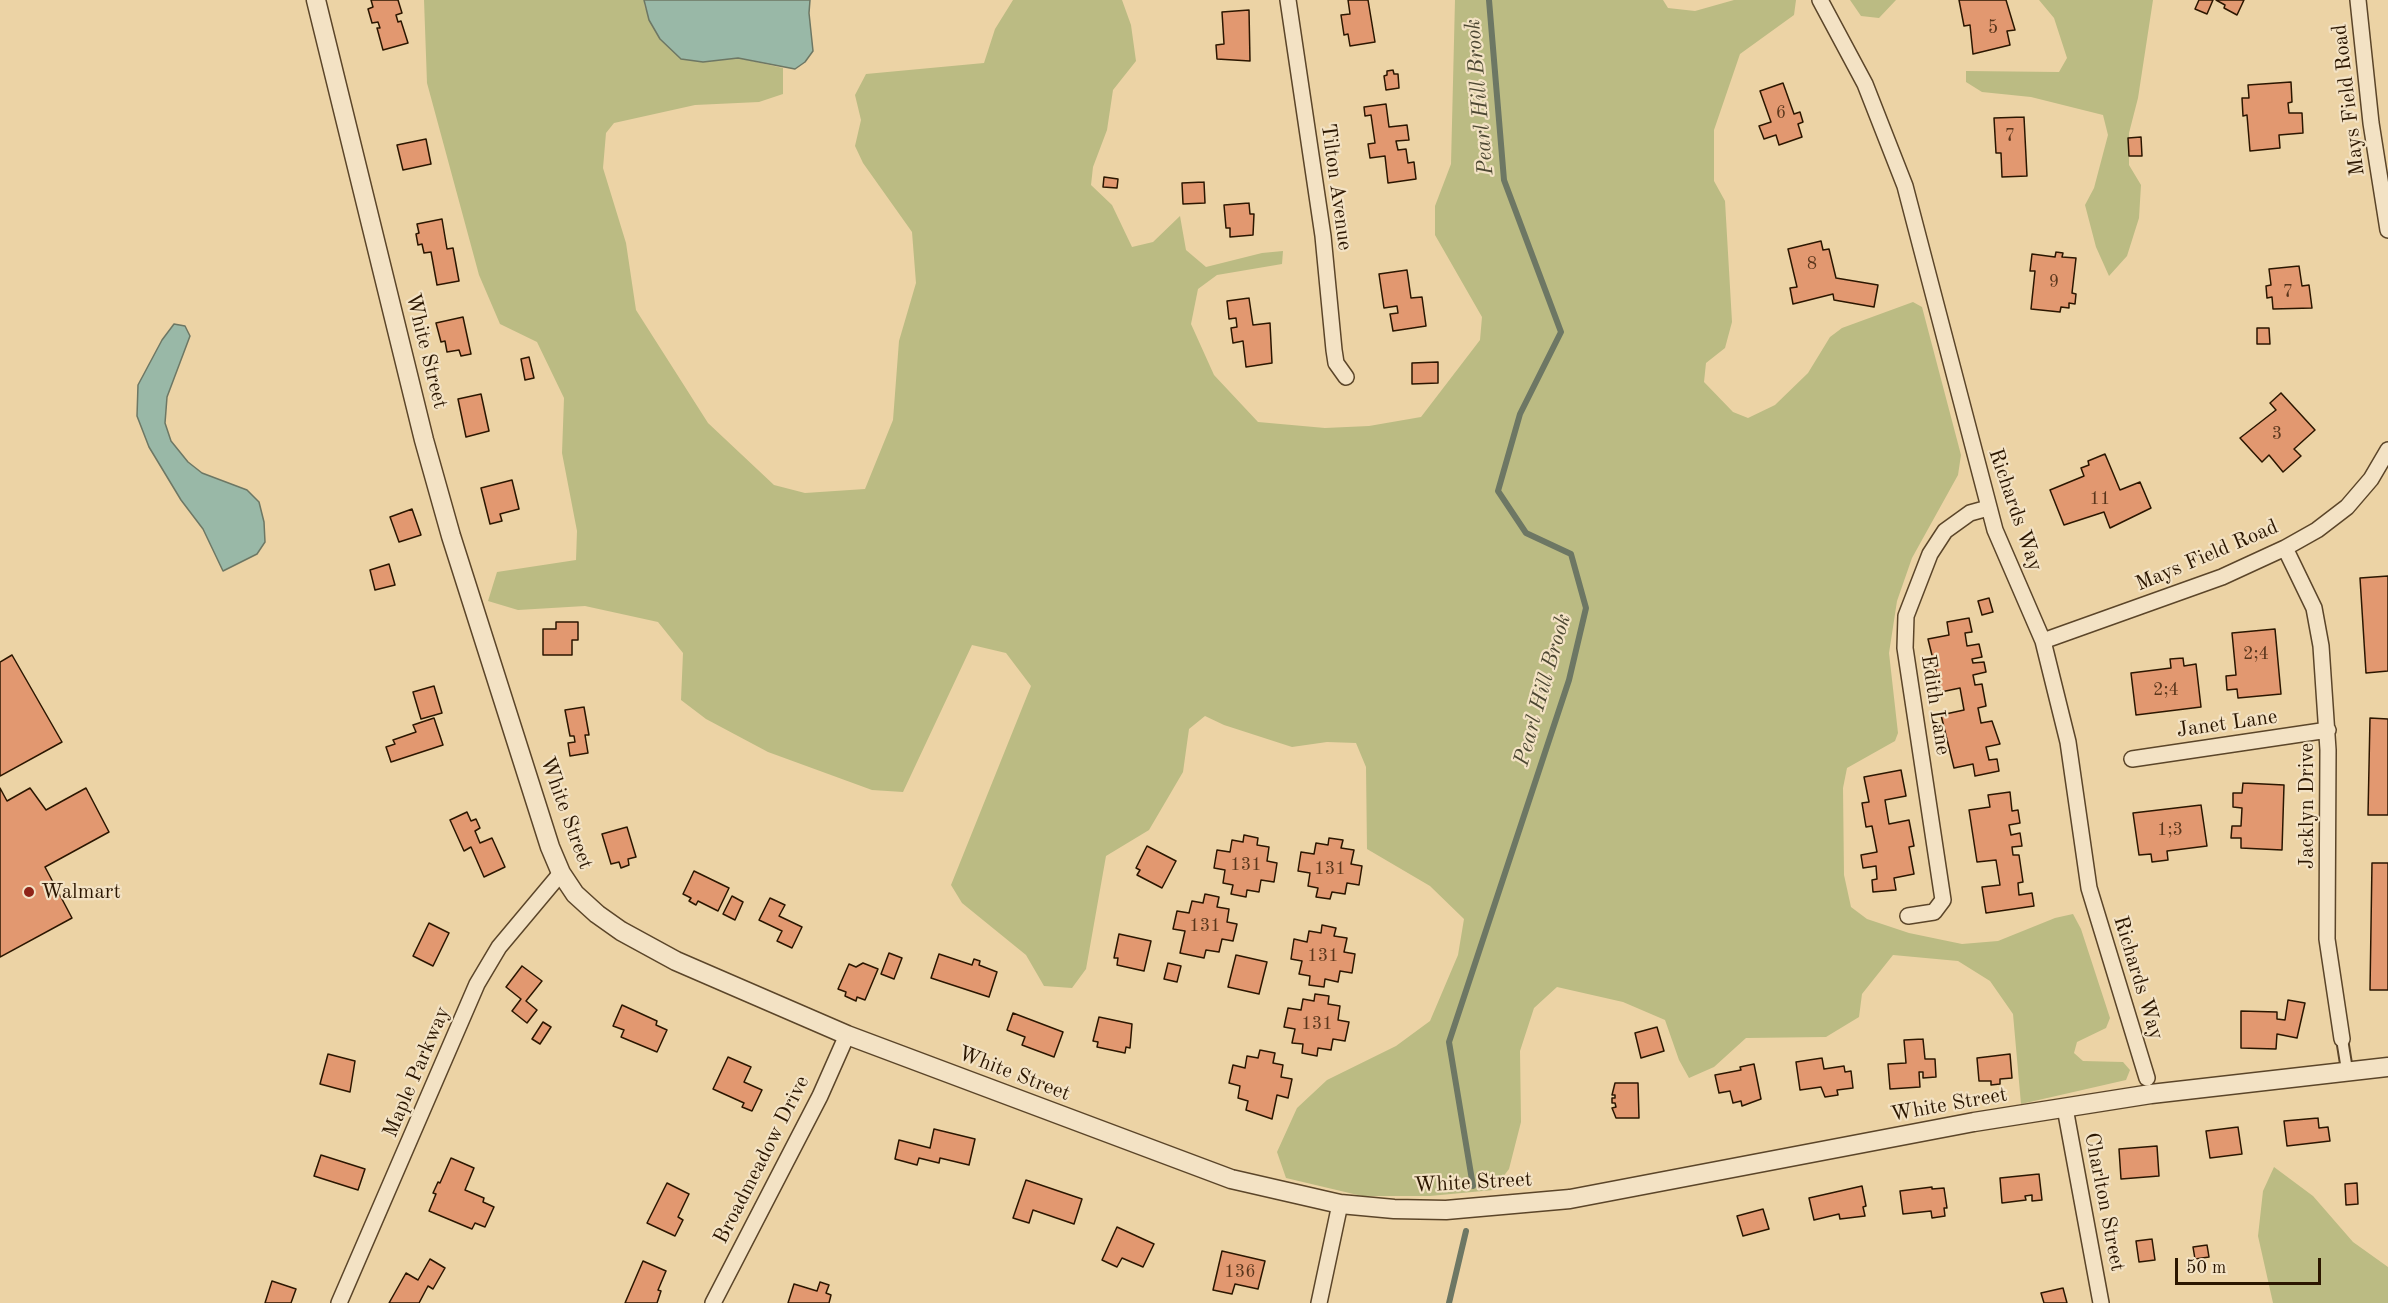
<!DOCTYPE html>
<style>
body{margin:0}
#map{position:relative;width:2388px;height:1303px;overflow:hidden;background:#ecd3a5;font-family:"Old Standard TT",serif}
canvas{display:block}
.scale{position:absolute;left:2175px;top:1258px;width:146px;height:27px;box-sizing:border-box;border:3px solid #2b1600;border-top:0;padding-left:8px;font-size:18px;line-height:21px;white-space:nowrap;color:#2b1600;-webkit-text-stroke:4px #f3e2c4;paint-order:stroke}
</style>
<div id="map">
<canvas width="2388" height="1303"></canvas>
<div class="scale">50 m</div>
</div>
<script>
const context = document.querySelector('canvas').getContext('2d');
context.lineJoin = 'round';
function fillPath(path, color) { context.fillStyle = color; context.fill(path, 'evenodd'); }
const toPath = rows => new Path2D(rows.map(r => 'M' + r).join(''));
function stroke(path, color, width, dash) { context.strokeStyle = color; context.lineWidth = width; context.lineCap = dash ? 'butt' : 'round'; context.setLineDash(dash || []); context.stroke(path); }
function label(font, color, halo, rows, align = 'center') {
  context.font = font + ' "Old Standard TT",serif'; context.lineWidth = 4.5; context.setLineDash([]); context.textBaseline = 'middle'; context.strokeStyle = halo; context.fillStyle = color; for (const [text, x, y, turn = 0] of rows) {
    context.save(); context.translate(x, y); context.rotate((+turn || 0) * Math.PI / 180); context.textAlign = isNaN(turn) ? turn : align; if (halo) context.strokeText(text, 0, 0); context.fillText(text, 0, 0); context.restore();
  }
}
const green = toPath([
 [424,0,644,0,645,8,703,62,738,58,783,68,783,94,759,102,695,105,614,123,606,133,603,168,626,243,636,310,708,423,774,485,805,493,865,489,893,420,899,341,916,283,912,232,863,163,855,146,861,120,855,95,866,74,984,63,995,29,1013,0,1122,0,1131,25,1136,61,1113,90,1107,130,1093,167,1091,185,1112,205,1132,247,1153,242,1180,216,1186,250,1206,267,1262,253,1283,251,1282,264,1217,275,1198,289,1191,324,1214,375,1258,422,1325,428,1369,426,1421,417,1480,340,1482,317,1435,235,1435,206,1451,164,1455,0,1663,0,1668,8,1695,11,1734,0,1796,0,1794,15,1740,54,1714,130,1714,181,1725,201,1732,322,1725,348,1706,363,1704,382,1733,412,1748,418,1775,405,1808,373,1830,337,1842,328,1913,302,1922,307,1961,455,1958,475,1912,558,1897,601,1889,653,1898,733,1895,741,1847,768,1843,788,1844,875,1851,907,1867,919,1909,933,1962,944,1998,941,2055,918,2073,914,2081,929,2110,1018,2106,1028,2077,1042,2074,1053,2083,1061,2123,1062,2130,1070,2126,1080,2021,1104,2013,1014,1990,981,1958,961,1893,955,1862,994,1859,1017,1826,1037,1746,1038,1714,1067,1689,1078,1679,1060,1665,1020,1623,1002,1557,987,1534,1008,1520,1051,1521,1122,1509,1169,1493,1190,1430,1196,1362,1196,1286,1178,1277,1152,1297,1108,1327,1080,1396,1046,1430,1021,1458,955,1464,919,1430,886,1367,849,1366,767,1356,743,1327,742,1292,747,1224,725,1205,716,1189,729,1183,772,1149,830,1106,856,1086,969,1072,988,1044,986,1026,955,962,903,951,885,1031,686,1006,653,972,645,903,792,872,790,768,752,706,719,681,700,683,653,658,622,585,606,518,610,488,601,497,572,576,560,577,531,562,453,564,398,537,342,500,324,479,275,427,83],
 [1850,0,1896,0,1879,18,1861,16],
 [2039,0,2153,0,2138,98,2129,133,2129,165,2141,185,2139,218,2127,256,2109,276,2096,247,2085,205,2094,188,2108,135,2103,115,2031,97,1982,92,1966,82,1966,71,2059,72,2067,58,2054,18],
 [2274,1167,2313,1196,2353,1242,2388,1267,2388,1303,2273,1303,2258,1236,2263,1191]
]);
const water = toPath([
 [644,0,810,0,809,13,813,51,805,62,795,69,738,58,703,62,681,59,660,39,649,20,644,0],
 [174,324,185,326,190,336,167,397,165,423,171,441,188,462,202,473,247,490,259,502,264,522,265,542,257,554,223,571,203,529,181,500,149,447,137,416,138,385,162,340,174,324]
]);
const stream = toPath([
 [1473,1186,1449,1042,1569,680,1586,608,1571,554,1526,533,1498,491,1520,414,1561,332,1504,180,1489,0],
 [1449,1303,1466,1231]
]);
const building = toPath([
 [371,0,398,0,402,13,396,15,398,22,401,21,408,43,383,50,377,28,380,28,378,22,372,23,368,9,373,7,371,0],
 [1348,0,1368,0,1375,42,1350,46,1348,34,1344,35,1341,15,1350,14,1348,0],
 [1959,0,2006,0,2015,30,2007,31,2010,45,1973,54,1970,25,1964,26,1959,0],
 [2199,0,2213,0,2207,14,2195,9,2199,0],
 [2216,0,2244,0,2237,15,2224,8,2225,5,2216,0],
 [1249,10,1250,61,1217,59,1216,45,1224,44,1222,12,1249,10],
 [1393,70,1394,74,1398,74,1399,88,1386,90,1384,76,1387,75,1387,71,1393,70],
 [2291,82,2292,102,2288,103,2289,113,2302,113,2303,133,2279,135,2280,148,2250,151,2247,115,2243,116,2242,98,2249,98,2248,85,2291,82],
 [1783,83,1794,114,1800,112,1803,122,1798,124,1802,137,1779,145,1776,135,1764,139,1759,126,1771,122,1760,91,1783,83],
 [1386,104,1389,127,1407,125,1409,140,1396,141,1398,150,1406,149,1408,163,1414,162,1416,179,1388,183,1385,156,1370,158,1368,144,1375,143,1371,115,1365,116,1364,107,1386,104],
 [2024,117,2027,176,2002,177,2001,153,1996,153,1994,118,2024,117],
 [2141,137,2142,156,2129,156,2128,138,2141,137],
 [426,139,431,164,403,170,397,145,426,139],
 [1104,177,1118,179,1117,188,1103,187,1104,177],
 [1204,182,1205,203,1183,204,1182,183,1204,182],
 [1249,203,1250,214,1254,214,1253,235,1230,237,1230,228,1226,228,1224,205,1249,203],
 [442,219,447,249,453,248,459,281,437,285,431,252,424,253,422,244,418,245,416,234,419,233,417,224,442,219],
 [1821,241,1823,250,1829,249,1836,278,1878,285,1874,307,1834,300,1833,294,1793,304,1790,288,1797,287,1788,249,1821,241],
 [2056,252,2063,253,2062,257,2076,258,2072,293,2076,294,2075,304,2069,303,2069,308,2061,307,2060,312,2031,309,2035,271,2030,271,2032,254,2055,257,2056,252],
 [2299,266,2302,286,2309,285,2312,308,2273,309,2272,297,2267,298,2266,286,2271,285,2269,269,2299,266],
 [1407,270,1411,298,1422,297,1426,326,1393,331,1390,314,1398,313,1397,306,1384,308,1379,274,1407,270],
 [1249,298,1253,325,1270,323,1272,363,1246,367,1243,341,1233,343,1231,328,1237,327,1236,318,1229,319,1227,301,1249,298],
 [463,317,471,354,461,356,459,350,447,352,445,341,441,342,436,323,463,317],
 [2257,328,2269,328,2270,344,2257,344,2257,328],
 [529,357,534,378,525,380,521,359,529,357],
 [1438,362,1438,383,1412,384,1412,363,1438,362],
 [2281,393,2315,430,2294,449,2301,456,2283,472,2269,455,2262,462,2240,438,2276,410,2270,403,2281,393],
 [481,394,489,431,466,437,458,399,481,394],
 [2105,454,2120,490,2140,482,2151,508,2110,528,2104,512,2064,525,2050,490,2084,476,2081,468,2089,465,2088,461,2105,454],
 [512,480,519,509,500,514,502,521,490,524,481,488,512,480],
 [412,509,421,535,399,542,390,517,412,509],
 [389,564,395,585,375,590,370,570,389,564],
 [2388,576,2388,671,2366,673,2360,578,2388,576],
 [1989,598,1993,612,1982,615,1978,601,1989,598],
 [1969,618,1972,632,1965,633,1967,646,1979,644,1982,657,1972,659,1973,663,1984,662,1986,672,1973,675,1975,685,1982,684,1986,706,1978,708,1981,723,1992,721,2000,744,1986,747,1989,760,1997,759,1999,771,1975,776,1973,764,1954,768,1941,715,1964,710,1960,688,1941,692,1928,639,1949,635,1947,622,1969,618],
 [556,622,578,622,578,640,572,640,572,655,543,655,543,629,556,629,556,622],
 [2275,629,2281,694,2238,698,2237,689,2227,690,2226,676,2236,675,2232,633,2275,629],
 [12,655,62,742,0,776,0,662,12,655],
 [2183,658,2184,666,2196,664,2201,707,2136,715,2131,673,2171,668,2170,659,2183,658],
 [434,686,442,713,421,719,413,692,434,686],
 [584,707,589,735,585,735,588,753,570,756,568,743,575,742,574,736,570,736,565,710,584,707],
 [434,718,443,745,391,762,386,747,395,744,393,740,416,732,413,725,434,718],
 [2370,718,2388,719,2388,815,2368,815,2370,718],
 [1901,770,1906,796,1885,800,1889,824,1909,820,1914,846,1909,847,1914,874,1894,878,1896,890,1873,892,1872,880,1877,879,1876,866,1863,868,1861,855,1877,852,1872,826,1866,827,1862,803,1869,802,1864,777,1901,770],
 [2243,783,2284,785,2282,850,2241,848,2241,838,2231,838,2232,826,2241,826,2242,808,2233,807,2233,793,2242,793,2243,783],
 [0,788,7,801,30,788,46,810,86,788,109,832,45,867,72,918,0,957,0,788],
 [2010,792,2012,811,2018,810,2020,823,2009,825,2011,835,2020,833,2022,846,2012,847,2013,855,2019,855,2023,882,2018,883,2019,895,2032,893,2034,906,1986,913,1982,887,2000,885,1996,860,1977,862,1969,810,1990,807,1988,795,2010,792],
 [2201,805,2207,846,2167,851,2168,860,2152,862,2151,854,2139,855,2133,813,2201,805],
 [467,812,471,821,476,819,480,828,475,831,480,843,492,838,505,867,484,877,471,847,464,851,450,820,467,812],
 [627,827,636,857,628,859,629,865,621,868,619,862,611,864,602,834,627,827],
 [1244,835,1258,838,1257,845,1269,847,1267,861,1277,863,1274,882,1261,880,1259,892,1247,890,1246,897,1231,894,1233,885,1223,883,1225,870,1214,868,1217,850,1230,852,1232,840,1243,842,1244,835],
 [1329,838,1343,840,1341,848,1354,850,1351,864,1362,866,1359,885,1347,883,1345,894,1332,892,1330,899,1316,897,1318,888,1308,886,1310,873,1298,871,1301,852,1314,854,1316,843,1328,845,1329,838],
 [1147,846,1176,861,1162,888,1137,875,1140,870,1136,868,1147,846],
 [2372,863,2388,863,2388,990,2370,990,2372,863],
 [694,871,729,888,718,911,698,901,696,905,689,901,691,898,683,894,694,871],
 [1205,894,1219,897,1217,907,1229,909,1227,922,1237,924,1233,941,1222,939,1219,952,1206,950,1204,958,1180,953,1185,931,1173,929,1177,911,1189,913,1192,901,1203,903,1205,894],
 [732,896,743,902,735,920,723,914,732,896],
 [770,898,785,905,779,916,802,927,792,948,777,941,782,931,759,920,770,898],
 [429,923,449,933,433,966,413,956,429,923],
 [1322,925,1336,928,1334,936,1347,938,1344,952,1355,954,1352,973,1340,971,1338,982,1325,979,1324,987,1309,985,1310,976,1299,974,1302,961,1291,959,1294,939,1307,942,1309,931,1321,933,1322,925],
 [1119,934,1151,941,1144,971,1117,965,1118,958,1114,958,1119,934],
 [889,953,902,958,894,979,881,974,889,953],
 [939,954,972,965,974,959,980,961,979,965,997,972,989,997,931,978,939,954],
 [1236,955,1267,962,1259,994,1228,987,1236,955],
 [863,963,878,969,865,1000,857,997,856,1001,845,996,846,992,838,989,849,964,856,967,863,963],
 [1168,963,1181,966,1177,982,1164,979,1168,963],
 [522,966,542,981,526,1001,537,1010,527,1023,512,1011,521,999,506,987,522,966],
 [1315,994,1329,996,1328,1004,1340,1006,1338,1020,1349,1022,1345,1041,1333,1039,1331,1050,1318,1048,1317,1056,1302,1053,1303,1044,1292,1043,1295,1029,1284,1027,1288,1008,1301,1010,1303,999,1314,1001,1315,994],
 [2288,1000,2305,1003,2297,1038,2277,1034,2276,1049,2241,1048,2241,1011,2277,1012,2277,1019,2285,1020,2288,1000],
 [622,1005,657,1021,656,1025,667,1030,657,1052,621,1037,624,1030,613,1026,622,1005],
 [1013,1013,1063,1032,1054,1057,1022,1045,1025,1037,1007,1030,1013,1013],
 [1099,1017,1132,1024,1130,1048,1126,1047,1125,1053,1097,1047,1098,1042,1093,1041,1099,1017],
 [543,1022,551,1027,540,1044,532,1039,543,1022],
 [1657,1027,1664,1051,1641,1058,1635,1033,1657,1027],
 [1923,1039,1925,1059,1935,1059,1936,1077,1923,1078,1923,1072,1919,1072,1920,1087,1890,1089,1888,1064,1906,1063,1904,1040,1923,1039],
 [1260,1050,1275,1053,1273,1063,1283,1065,1281,1077,1292,1079,1288,1098,1277,1095,1272,1119,1246,1110,1248,1101,1238,1098,1240,1086,1229,1083,1233,1065,1245,1068,1247,1056,1258,1058,1260,1050],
 [328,1054,355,1061,350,1092,320,1084,328,1054],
 [2010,1054,2012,1078,2000,1079,2000,1084,1991,1085,1991,1081,1979,1081,1977,1058,2010,1054],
 [728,1057,751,1067,744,1082,762,1090,752,1111,742,1107,744,1103,713,1089,728,1057],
 [1822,1058,1824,1069,1844,1066,1845,1072,1851,1071,1853,1088,1837,1090,1838,1095,1825,1097,1821,1087,1800,1090,1796,1062,1822,1058],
 [1754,1064,1761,1099,1742,1106,1741,1101,1733,1103,1730,1091,1719,1093,1715,1075,1741,1070,1740,1067,1754,1064],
 [1615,1083,1638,1083,1639,1118,1616,1118,1612,1108,1616,1107,1615,1103,1612,1103,1612,1098,1615,1098,1615,1095,1612,1095,1615,1083],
 [2318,1118,2319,1128,2328,1127,2330,1141,2287,1146,2284,1121,2318,1118],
 [2238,1127,2242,1154,2210,1158,2206,1131,2238,1127],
 [934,1129,975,1139,969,1165,940,1158,939,1163,919,1158,917,1165,895,1159,899,1140,930,1148,934,1129],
 [2157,1146,2159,1176,2121,1179,2119,1149,2157,1146],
 [321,1155,365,1169,358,1190,314,1176,321,1155],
 [451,1158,474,1168,465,1190,484,1198,483,1202,494,1207,485,1227,475,1223,472,1229,429,1211,436,1194,433,1193,438,1182,440,1183,451,1158],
 [2039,1174,2042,1200,2032,1201,2032,1195,2025,1196,2026,1200,2002,1203,2000,1178,2039,1174],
 [1026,1180,1082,1199,1074,1224,1033,1210,1029,1223,1013,1218,1026,1180],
 [667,1183,689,1194,678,1217,683,1220,675,1236,647,1223,667,1183],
 [2357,1183,2358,1204,2346,1205,2345,1184,2357,1183],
 [1862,1186,1866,1206,1863,1207,1865,1216,1840,1219,1839,1214,1814,1220,1809,1198,1862,1186],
 [1932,1187,1932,1189,1944,1188,1947,1208,1944,1208,1945,1216,1932,1218,1931,1211,1903,1214,1900,1191,1932,1187],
 [1763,1209,1769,1229,1743,1236,1737,1216,1763,1209],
 [1117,1227,1154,1244,1143,1267,1122,1258,1117,1267,1102,1260,1117,1227],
 [2152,1239,2155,1260,2139,1262,2136,1241,2152,1239],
 [2207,1245,2209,1257,2195,1259,2193,1247,2207,1245],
 [1222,1251,1265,1261,1258,1289,1235,1284,1232,1294,1213,1290,1222,1251],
 [430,1259,445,1268,433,1289,428,1286,419,1303,389,1303,406,1273,418,1280,430,1259],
 [643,1261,666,1271,658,1290,661,1291,657,1303,625,1303,643,1261],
 [272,1281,296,1289,291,1303,265,1303,272,1281],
 [820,1282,829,1285,826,1293,831,1295,829,1303,788,1303,794,1284,817,1291,820,1282],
 [2063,1288,2067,1303,2044,1303,2041,1293,2063,1288]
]);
const pedestrian = toPath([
 [2342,1039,2347,1070]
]);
const minor = toPath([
 [1288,0,1323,236,1334,350,1336,363,1346,377],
 [1820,0,1865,84,1905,186,1995,530,2043,641,2068,742,2089,888,2147,1078],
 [2358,0,2371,123,2388,230],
 [2285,548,2314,608,2321,646,2328,750,2327,939,2342,1039],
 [2043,641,2222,577,2285,548,2317,530,2347,507,2371,479,2388,450],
 [2132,759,2328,730],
 [1908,916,1934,912,1943,900,1905,648,1906,616,1930,554,1945,531,1970,513,1988,508],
 [2065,1108,2101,1303],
 [339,1303,477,984,499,947,561,873],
 [713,1303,820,1096,847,1035],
 [1319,1303,1340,1204]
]);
const tertiary = toPath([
 [316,0,424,440,451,536,550,847,561,873,575,894,597,914,621,931,676,961,847,1035,1231,1179,1340,1204,1394,1209,1446,1210,1570,1199,1974,1122,2151,1094,2388,1067]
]);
const markers = [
 [29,892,6,"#8f2418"]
];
const numberNames = [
 ["5",1993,28],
 ["6",1781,113],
 ["7",2010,136],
 ["8",1812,264],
 ["9",2054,282],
 ["7",2288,292],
 ["3",2277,434],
 ["11",2100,499],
 ["2;4",2256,654],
 ["2;4",2166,690],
 ["1;3",2170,830],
 ["131",1246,865],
 ["131",1330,869],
 ["131",1205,926],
 ["131",1323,956],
 ["131",1317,1024],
 ["136",1240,1272]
];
const streetNames = [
 ["Mays Field Road",2349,100,-97],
 ["Tilton Avenue",1336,187,82],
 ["White Street",426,351,76],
 ["Richards Way",2015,510,71],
 ["Mays Field Road",2207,556,-23],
 ["Edith Lane",1935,705,81],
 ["Janet Lane",2227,724,-8],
 ["Jacklyn Drive",2307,806,-90],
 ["White Street",566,813,70],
 ["Richards Way",2138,978,73],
 ["Maple Parkway",417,1072,-67],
 ["White Street",1014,1074,21],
 ["White Street",1949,1105,-10],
 ["Broadmeadow Drive",762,1160,-63],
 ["White Street",1473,1183,-3],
 ["Charlton Street",2104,1202,79]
];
const poiNames = [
 ["Walmart",41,892]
];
const waterNames = [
 ["Pearl Hill Brook",1480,97,-95],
 ["Pearl Hill Brook",1543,690,-74]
];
fillPath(green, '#bbbb83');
fillPath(water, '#99b8a7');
stroke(water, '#6d7764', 1.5);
stroke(stream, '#6d7764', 6);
fillPath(building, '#e29870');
stroke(building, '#2b1600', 1.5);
stroke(pedestrian, '#5b4529', 14);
stroke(minor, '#5b4529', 18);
stroke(tertiary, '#5b4529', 21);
stroke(pedestrian, '#f3e2c4', 10);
stroke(minor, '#f3e2c4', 15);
stroke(tertiary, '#f3e2c4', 18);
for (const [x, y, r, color] of markers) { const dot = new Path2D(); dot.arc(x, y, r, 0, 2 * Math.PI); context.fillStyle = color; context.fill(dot); stroke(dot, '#f3e2c4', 2); }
label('18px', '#59361c', null, numberNames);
label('21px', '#2b1600', '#f3e2c4', streetNames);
label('21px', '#2b1600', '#f3e2c4', poiNames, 'left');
label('italic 22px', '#4c4732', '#f3e2c4', waterNames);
</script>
